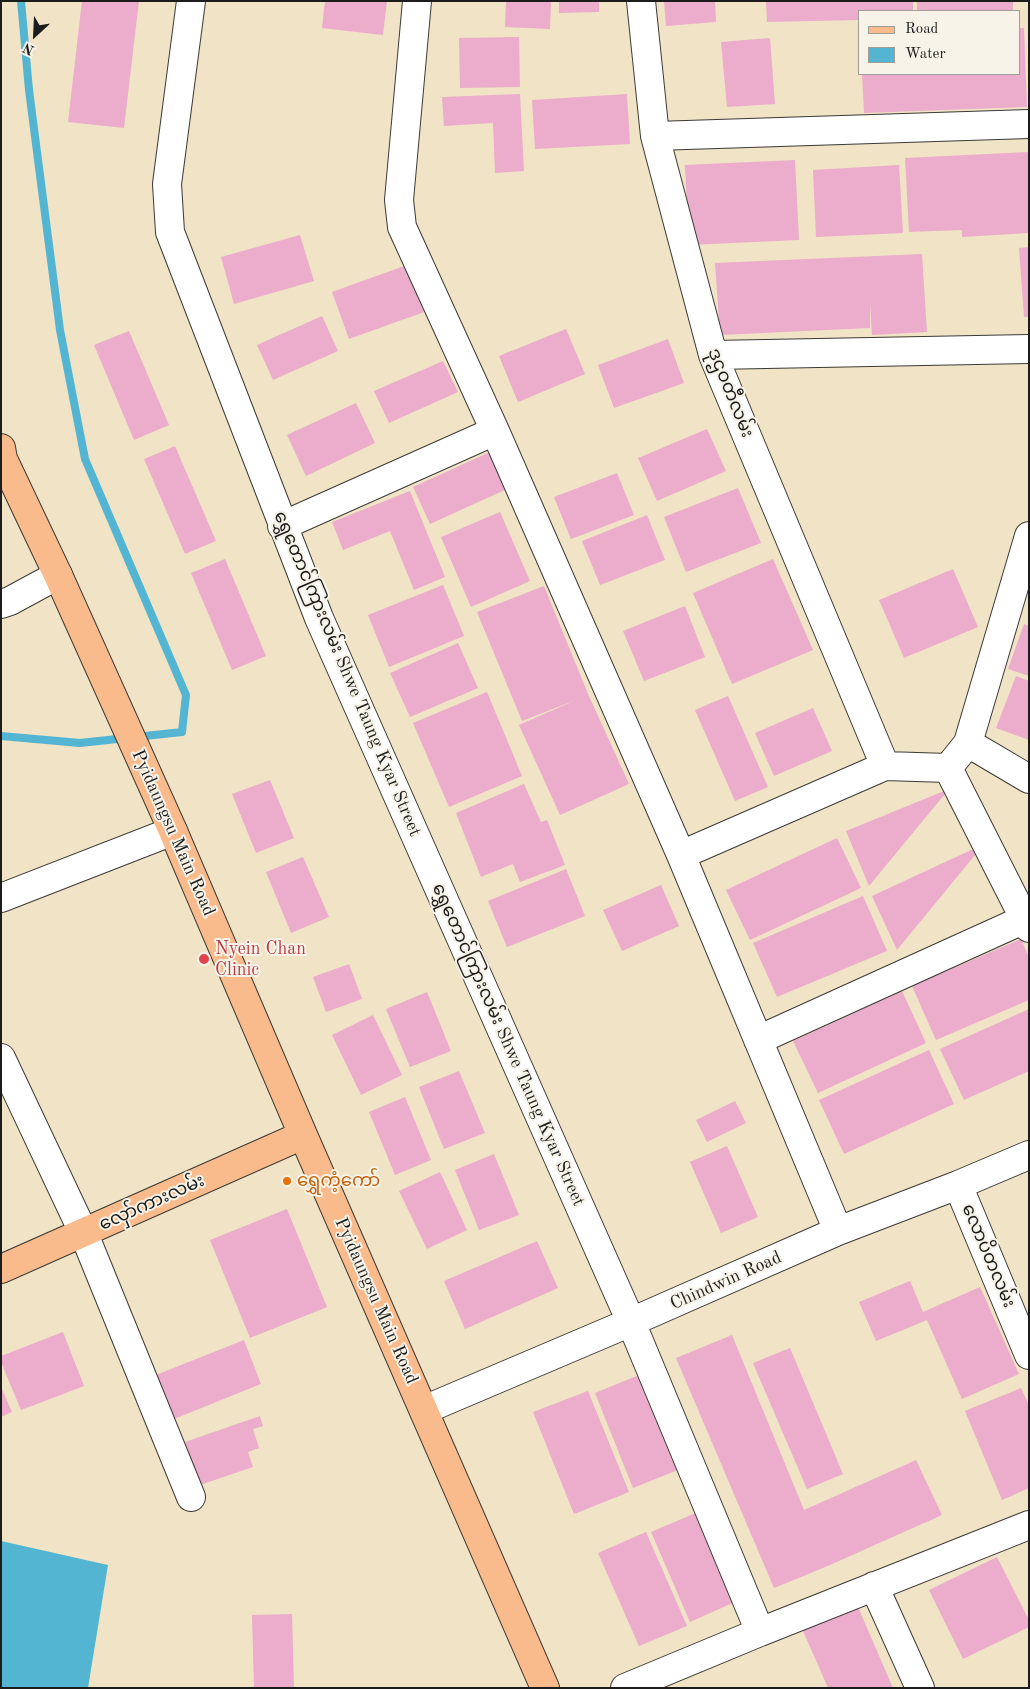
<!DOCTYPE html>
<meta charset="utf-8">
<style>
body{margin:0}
#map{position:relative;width:1030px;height:1689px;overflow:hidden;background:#f0e3c6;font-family:"Old Standard TT",serif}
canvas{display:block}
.frame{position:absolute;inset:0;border:2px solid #1c1c1c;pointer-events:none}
.legend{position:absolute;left:858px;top:10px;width:162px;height:65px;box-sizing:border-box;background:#f7f3e8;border:1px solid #9f9d96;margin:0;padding:6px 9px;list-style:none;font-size:15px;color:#1c1c1c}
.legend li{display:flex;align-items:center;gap:10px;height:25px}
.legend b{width:25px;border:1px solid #9f9d96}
.north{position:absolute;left:10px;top:10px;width:50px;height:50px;-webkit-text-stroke:4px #f7f3e8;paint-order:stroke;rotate:205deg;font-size:14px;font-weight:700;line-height:20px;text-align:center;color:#1c1c1c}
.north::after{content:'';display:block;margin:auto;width:18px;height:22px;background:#1c1c1c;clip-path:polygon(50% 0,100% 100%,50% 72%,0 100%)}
</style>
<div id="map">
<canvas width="1030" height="1689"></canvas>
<div class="frame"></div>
<ul class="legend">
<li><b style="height:6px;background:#fabb8c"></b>Road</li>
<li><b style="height:14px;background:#53b5d2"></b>Water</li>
</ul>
<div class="north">N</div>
</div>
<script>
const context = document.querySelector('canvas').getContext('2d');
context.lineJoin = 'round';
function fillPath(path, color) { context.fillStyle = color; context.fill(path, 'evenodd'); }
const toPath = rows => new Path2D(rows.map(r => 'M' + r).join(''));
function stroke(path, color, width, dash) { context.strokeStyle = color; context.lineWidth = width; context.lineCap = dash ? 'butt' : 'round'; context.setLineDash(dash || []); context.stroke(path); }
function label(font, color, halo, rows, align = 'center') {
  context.font = font + ' "Old Standard TT","Noto Sans Myanmar",serif'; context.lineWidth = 4; context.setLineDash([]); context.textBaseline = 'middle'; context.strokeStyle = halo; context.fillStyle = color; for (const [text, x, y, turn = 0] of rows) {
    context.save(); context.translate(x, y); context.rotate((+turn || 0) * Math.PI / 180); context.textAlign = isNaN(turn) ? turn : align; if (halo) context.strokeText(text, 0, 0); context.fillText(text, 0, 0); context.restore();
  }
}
const water = toPath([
 [1,1541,108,1565,88,1688,1,1688]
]);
const stream = toPath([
 [1,736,80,743,182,732,186,695,85,459,60,330,29,90,21,1]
]);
const building = toPath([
 [82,1,139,1,124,128,68,122],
 [325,1,387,1,383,35,322,28],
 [506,1,551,1,550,29,505,27],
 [559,1,599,1,599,12,559,13],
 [664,1,715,1,716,22,666,26],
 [766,1,913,1,913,11,859,11,859,20,767,22],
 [917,1,1013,1,1013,11,917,11],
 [1019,28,1024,28,1027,107,864,113,862,74,1019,74],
 [519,37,520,87,460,88,459,38],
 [770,38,775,104,727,107,721,42],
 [520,94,524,171,495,173,493,123,444,126,442,97],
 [627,94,630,144,535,149,532,100],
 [1029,152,1029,233,962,237,962,230,909,232,905,158],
 [795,160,799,240,689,245,685,165],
 [899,165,903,233,816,237,813,170],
 [300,235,314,281,234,304,221,257],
 [1029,247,1029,317,1024,317,1019,248],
 [922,254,927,332,872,335,870,303,870,328,720,335,715,263],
 [407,265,424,312,349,339,332,292],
 [322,316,338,351,273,380,257,345],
 [566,329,585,374,518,402,499,356],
 [129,331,169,425,134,440,94,345],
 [668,339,684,383,614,408,598,365],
 [443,361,458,392,389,423,374,391],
 [356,403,375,443,306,476,287,435],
 [707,429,726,471,657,501,638,458],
 [175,446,216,541,185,554,144,459],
 [490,452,507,489,430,524,413,487],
 [617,473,634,515,571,539,554,497],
 [738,488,761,543,686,572,664,517],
 [410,491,445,577,414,590,390,531,343,550,332,522],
 [500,512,530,581,471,607,441,537],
 [647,515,665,560,600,585,582,541],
 [225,559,266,656,232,670,191,573],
 [773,559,813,650,732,684,693,593],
 [953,569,978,627,904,658,879,600],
 [443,585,464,636,389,667,368,615],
 [544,586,588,694,629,784,560,815,519,725,576,700,522,721,477,612],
 [685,606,705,657,644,681,623,631],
 [1024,624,1029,626,1029,676,1008,669],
 [458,643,478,688,410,717,390,673],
 [1016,676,1029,681,1029,740,996,728],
 [487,692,522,776,449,807,413,723],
 [728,696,768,787,735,801,695,710],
 [813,708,832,751,774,776,755,733],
 [270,780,294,838,256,853,232,794],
 [524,784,541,822,547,820,565,865,520,882,513,864,481,877,456,813],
 [949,789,869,886,846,831],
 [837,838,861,888,750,940,726,890],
 [984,844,897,950,872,896],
 [303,857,329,917,291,933,266,872],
 [566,869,585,916,507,947,488,901],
 [661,885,679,926,622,951,603,910],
 [863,896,887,951,777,997,753,943],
 [1021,939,1029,957,1029,1000,936,1040,912,986],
 [349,964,362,999,326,1012,313,977],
 [902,991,926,1043,818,1093,793,1041],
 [427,992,451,1051,410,1067,386,1009],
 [1029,1009,1029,1071,964,1100,940,1049],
 [373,1015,402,1075,361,1095,332,1035],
 [929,1050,954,1104,844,1154,819,1100],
 [459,1071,485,1133,444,1149,419,1087],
 [405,1097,431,1160,395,1175,369,1112],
 [735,1101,746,1123,707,1142,696,1120],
 [727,1146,758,1217,721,1233,690,1162],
 [494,1154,519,1215,479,1230,455,1170],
 [440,1172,467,1230,427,1249,399,1191],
 [287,1209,327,1307,250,1338,210,1240],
 [537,1241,558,1288,465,1329,444,1281],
 [910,1281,923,1312,980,1287,1019,1374,962,1399,927,1320,876,1341,859,1302],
 [63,1332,84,1386,21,1410,1,1362,1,1356],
 [732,1335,804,1510,916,1460,942,1515,830,1565,774,1588,676,1358],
 [244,1340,261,1384,174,1419,156,1375],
 [790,1348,843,1474,807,1489,753,1363],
 [639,1375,678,1470,633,1488,595,1393],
 [1,1387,12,1412,1,1417],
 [1021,1388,1029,1405,1029,1488,1002,1500,965,1411],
 [588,1391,629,1492,574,1514,533,1412],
 [260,1416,263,1426,253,1429,259,1448,248,1452,253,1467,200,1485,185,1442],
 [698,1512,737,1601,690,1622,651,1532],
 [646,1532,687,1626,639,1646,598,1553],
 [997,1557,1029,1620,1029,1627,963,1659,929,1590],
 [855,1600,893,1688,828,1688,800,1624],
 [292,1614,294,1688,254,1688,252,1615]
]);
const minor = toPath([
 [191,1,167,184,170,232,319,618,631,1322,760,1632,1029,1525],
 [417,1,399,200,402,227,495,431,681,855,838,1231],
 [641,1,655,136,713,355,885,766],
 [655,136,1029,124],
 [713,355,1029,349],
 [282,526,495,431],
 [1029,536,968,743,948,768,1029,928],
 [1,604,10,601,58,575],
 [968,743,1029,779],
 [681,855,885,766,948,768],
 [1,898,173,831],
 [758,1040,1025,919],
 [1,1058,84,1234,191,1497],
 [958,1185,1029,1355],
 [424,1410,631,1322,838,1231,958,1185,1029,1155],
 [874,1586,920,1688],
 [625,1688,760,1632]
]);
const major = toPath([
 [1,448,3,459,58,575,173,831,303,1135,545,1688],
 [1,1269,303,1135]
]);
const markers = [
 [204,959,6,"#e0444e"],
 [287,1181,5,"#e8710a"]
];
const streetNames = [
 ["ဒုဌဝတီလမ်း",730,393,68],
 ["ရွှေတောင်ကြားလမ်း Shwe Taung Kyar Street",347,674,67],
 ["Pyidaungsu Main Road",173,833,66],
 ["ရွှေတောင်ကြားလမ်း Shwe Taung Kyar Street",508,1045,66],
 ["လှော်ကားလမ်း",152,1203,-24],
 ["လောပိတလမ်း",988,1256,67],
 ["Chindwin Road",726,1281,-24],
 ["Pyidaungsu Main Road",376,1301,66]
];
const healthNames = [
 ["Nyein Chan",215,949],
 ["Clinic",215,970]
];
const foodNames = [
 ["ရွှေကံ့ကော်",297,1181]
];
fillPath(water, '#53b5d2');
stroke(stream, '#53b5d2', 8);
fillPath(building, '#ecaccb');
stroke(minor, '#3c3a36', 30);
stroke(major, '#3c3a36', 30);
stroke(minor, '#fff', 28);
stroke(major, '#fabb8c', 28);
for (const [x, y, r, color] of markers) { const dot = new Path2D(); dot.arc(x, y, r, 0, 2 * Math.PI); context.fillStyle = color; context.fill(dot); stroke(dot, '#f7f3e8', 2); }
label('18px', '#1c1c1c', '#f7f3e8', streetNames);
label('18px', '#be3a42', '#f7f3e8', healthNames, 'left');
label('18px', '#c56008', '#f7f3e8', foodNames, 'left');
</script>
